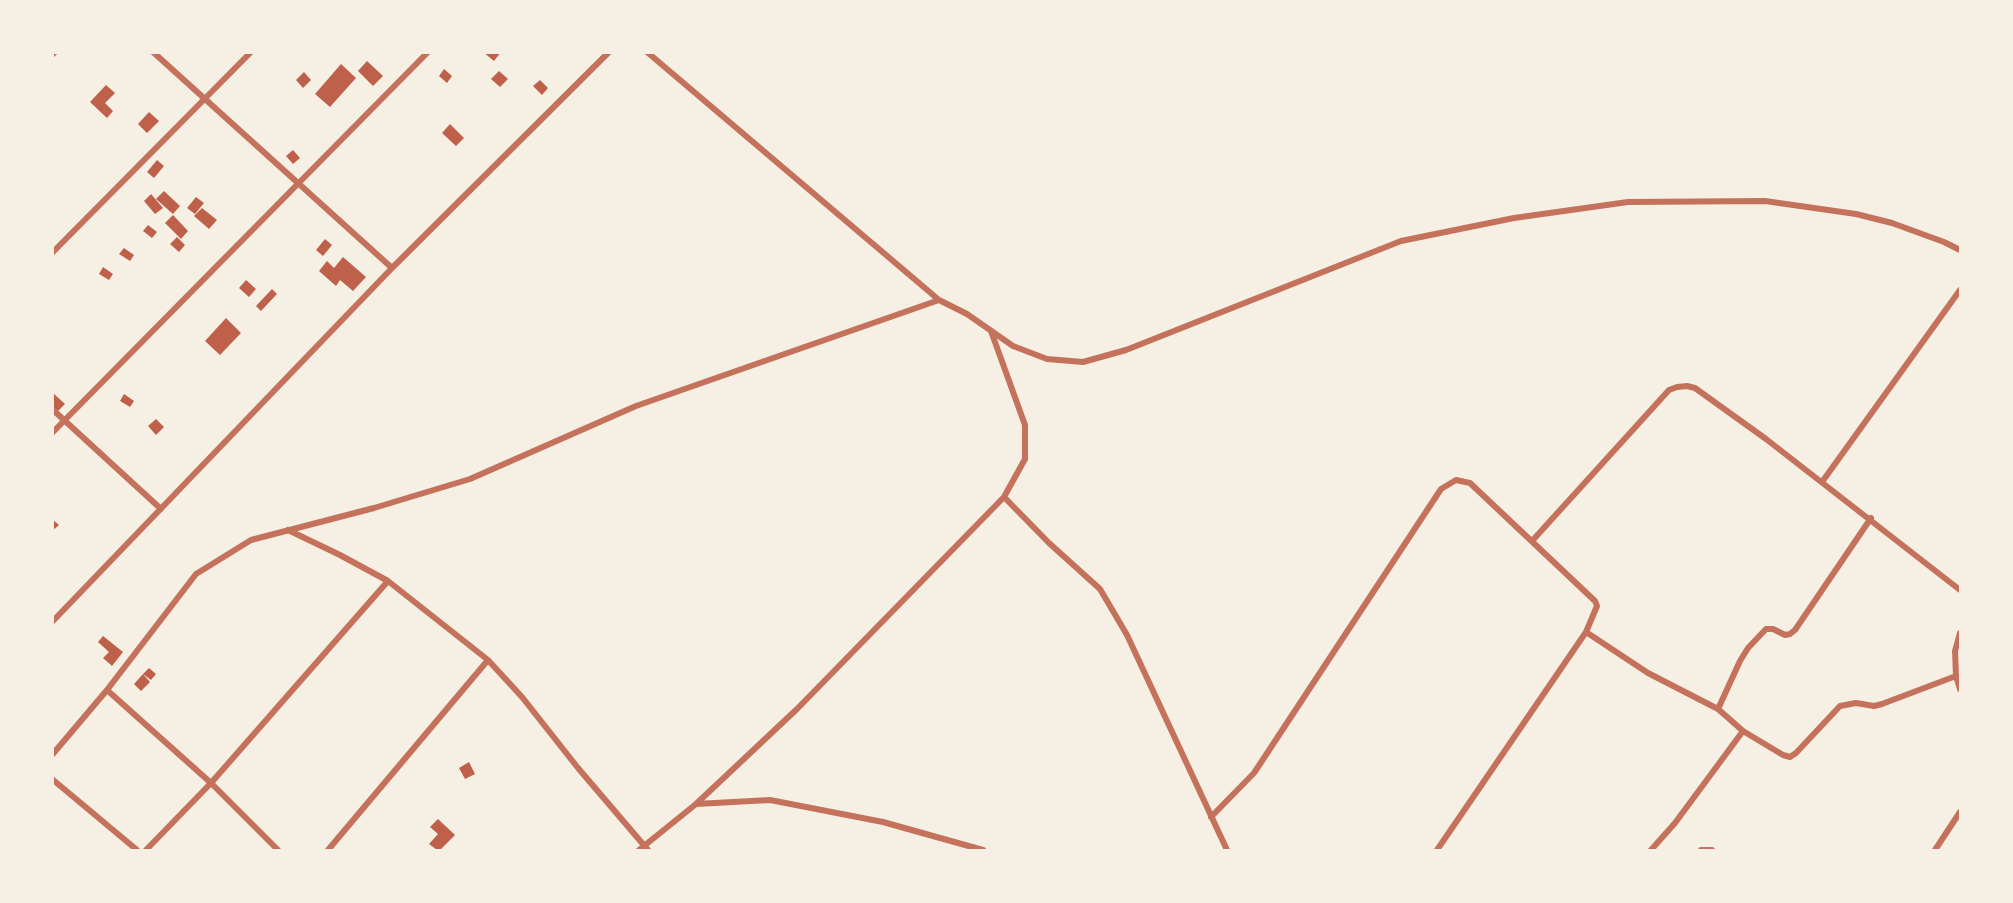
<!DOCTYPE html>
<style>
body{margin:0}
#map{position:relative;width:2013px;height:903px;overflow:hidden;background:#f6efe4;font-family:Rubik,sans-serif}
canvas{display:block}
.frame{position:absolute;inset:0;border:54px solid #f6efe4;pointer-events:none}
</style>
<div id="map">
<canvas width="2013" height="903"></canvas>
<div class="frame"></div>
</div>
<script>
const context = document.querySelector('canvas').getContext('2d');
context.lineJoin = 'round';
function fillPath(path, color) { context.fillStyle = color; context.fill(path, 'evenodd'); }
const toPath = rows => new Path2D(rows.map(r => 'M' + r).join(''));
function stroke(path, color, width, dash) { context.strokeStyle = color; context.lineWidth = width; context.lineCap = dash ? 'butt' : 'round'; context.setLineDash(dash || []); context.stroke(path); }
const building = toPath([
 [483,52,501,52,494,61],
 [367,61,383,76,373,86,358,71],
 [341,64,356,78,330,107,315,94],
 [444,69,452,76,447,83,439,76],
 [499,71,508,79,500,87,491,79],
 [304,72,311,80,303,88,296,80],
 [540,80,548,88,542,95,533,86],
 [106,85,115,93,105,103,113,111,107,118,90,102],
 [149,112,159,121,147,133,138,124],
 [450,124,464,138,456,146,442,133],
 [293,150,300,158,293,164,286,156],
 [157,160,164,166,154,178,147,172],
 [164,191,180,206,173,214,156,199],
 [151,194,163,208,155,214,144,201],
 [196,197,204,203,195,214,187,208],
 [202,208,217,220,209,229,194,216],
 [173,215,188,231,181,239,165,223],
 [148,225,157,232,152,238,143,231],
 [177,237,185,245,179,252,170,244],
 [325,239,332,245,323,256,316,250],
 [124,248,134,255,130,261,119,254],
 [343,257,366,277,353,291,340,280,336,286,319,271,327,261,334,268],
 [103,267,113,274,109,280,99,274],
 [246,280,256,289,249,297,239,288],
 [272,289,277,294,261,311,256,306],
 [226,318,241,333,220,355,205,341],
 [52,392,65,404,58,411,52,406],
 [124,394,134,401,130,407,120,401],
 [156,419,164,427,156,435,148,426],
 [52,519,59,525,52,531],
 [103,636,123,652,112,666,103,658,109,652,98,642],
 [149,668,156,674,151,680,143,674],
 [143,674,150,682,141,691,134,684],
 [469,762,475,774,465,779,459,768],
 [438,819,455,835,440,850,437,850,429,844,438,834,430,827]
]);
const minor = toPath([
 [153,52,392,268],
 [647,52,939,300],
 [52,55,55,52],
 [52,253,251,52],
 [52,409,161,509],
 [52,433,428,52],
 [1822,482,1960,290],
 [1004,497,1049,543,1100,589,1127,635,1227,850],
 [288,530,340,555,388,581,488,660,522,697,578,768,648,850],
 [1532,541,1669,390,1677,387,1687,386,1695,388,1766,439,1960,590],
 [52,622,392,268,609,52],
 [1586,632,1648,673,1718,709,1743,731,1783,755,1790,757,1796,753,1840,706,1856,703,1874,706,1882,704,1956,676],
 [1960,633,1955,651,1956,676,1960,689],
 [107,690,211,783,278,850],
 [1718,709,1740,661,1748,648,1766,629,1773,629,1785,635,1790,634,1795,630,1871,518],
 [52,755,107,690,196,574,251,540,374,508,470,479,636,406,939,300,967,314,1013,346,1047,359,1083,362,1126,350,1401,241,1514,218,1628,202,1765,201,1856,214,1892,223,1944,242,1960,250],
 [52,779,137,850],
 [696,804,770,800,883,822,983,850],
 [1211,817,1254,773,1441,489,1456,480,1470,483,1595,601,1597,606,1586,632,1437,850],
 [146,850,211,783,388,581],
 [328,850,488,660],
 [639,850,696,804,797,709,1004,497,1025,459,1025,425,991,331],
 [1651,850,1675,823,1743,731],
 [1701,850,1712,850],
 [1935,850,1960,812]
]);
fillPath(building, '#bf614a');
stroke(minor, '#c5725c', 6);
</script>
